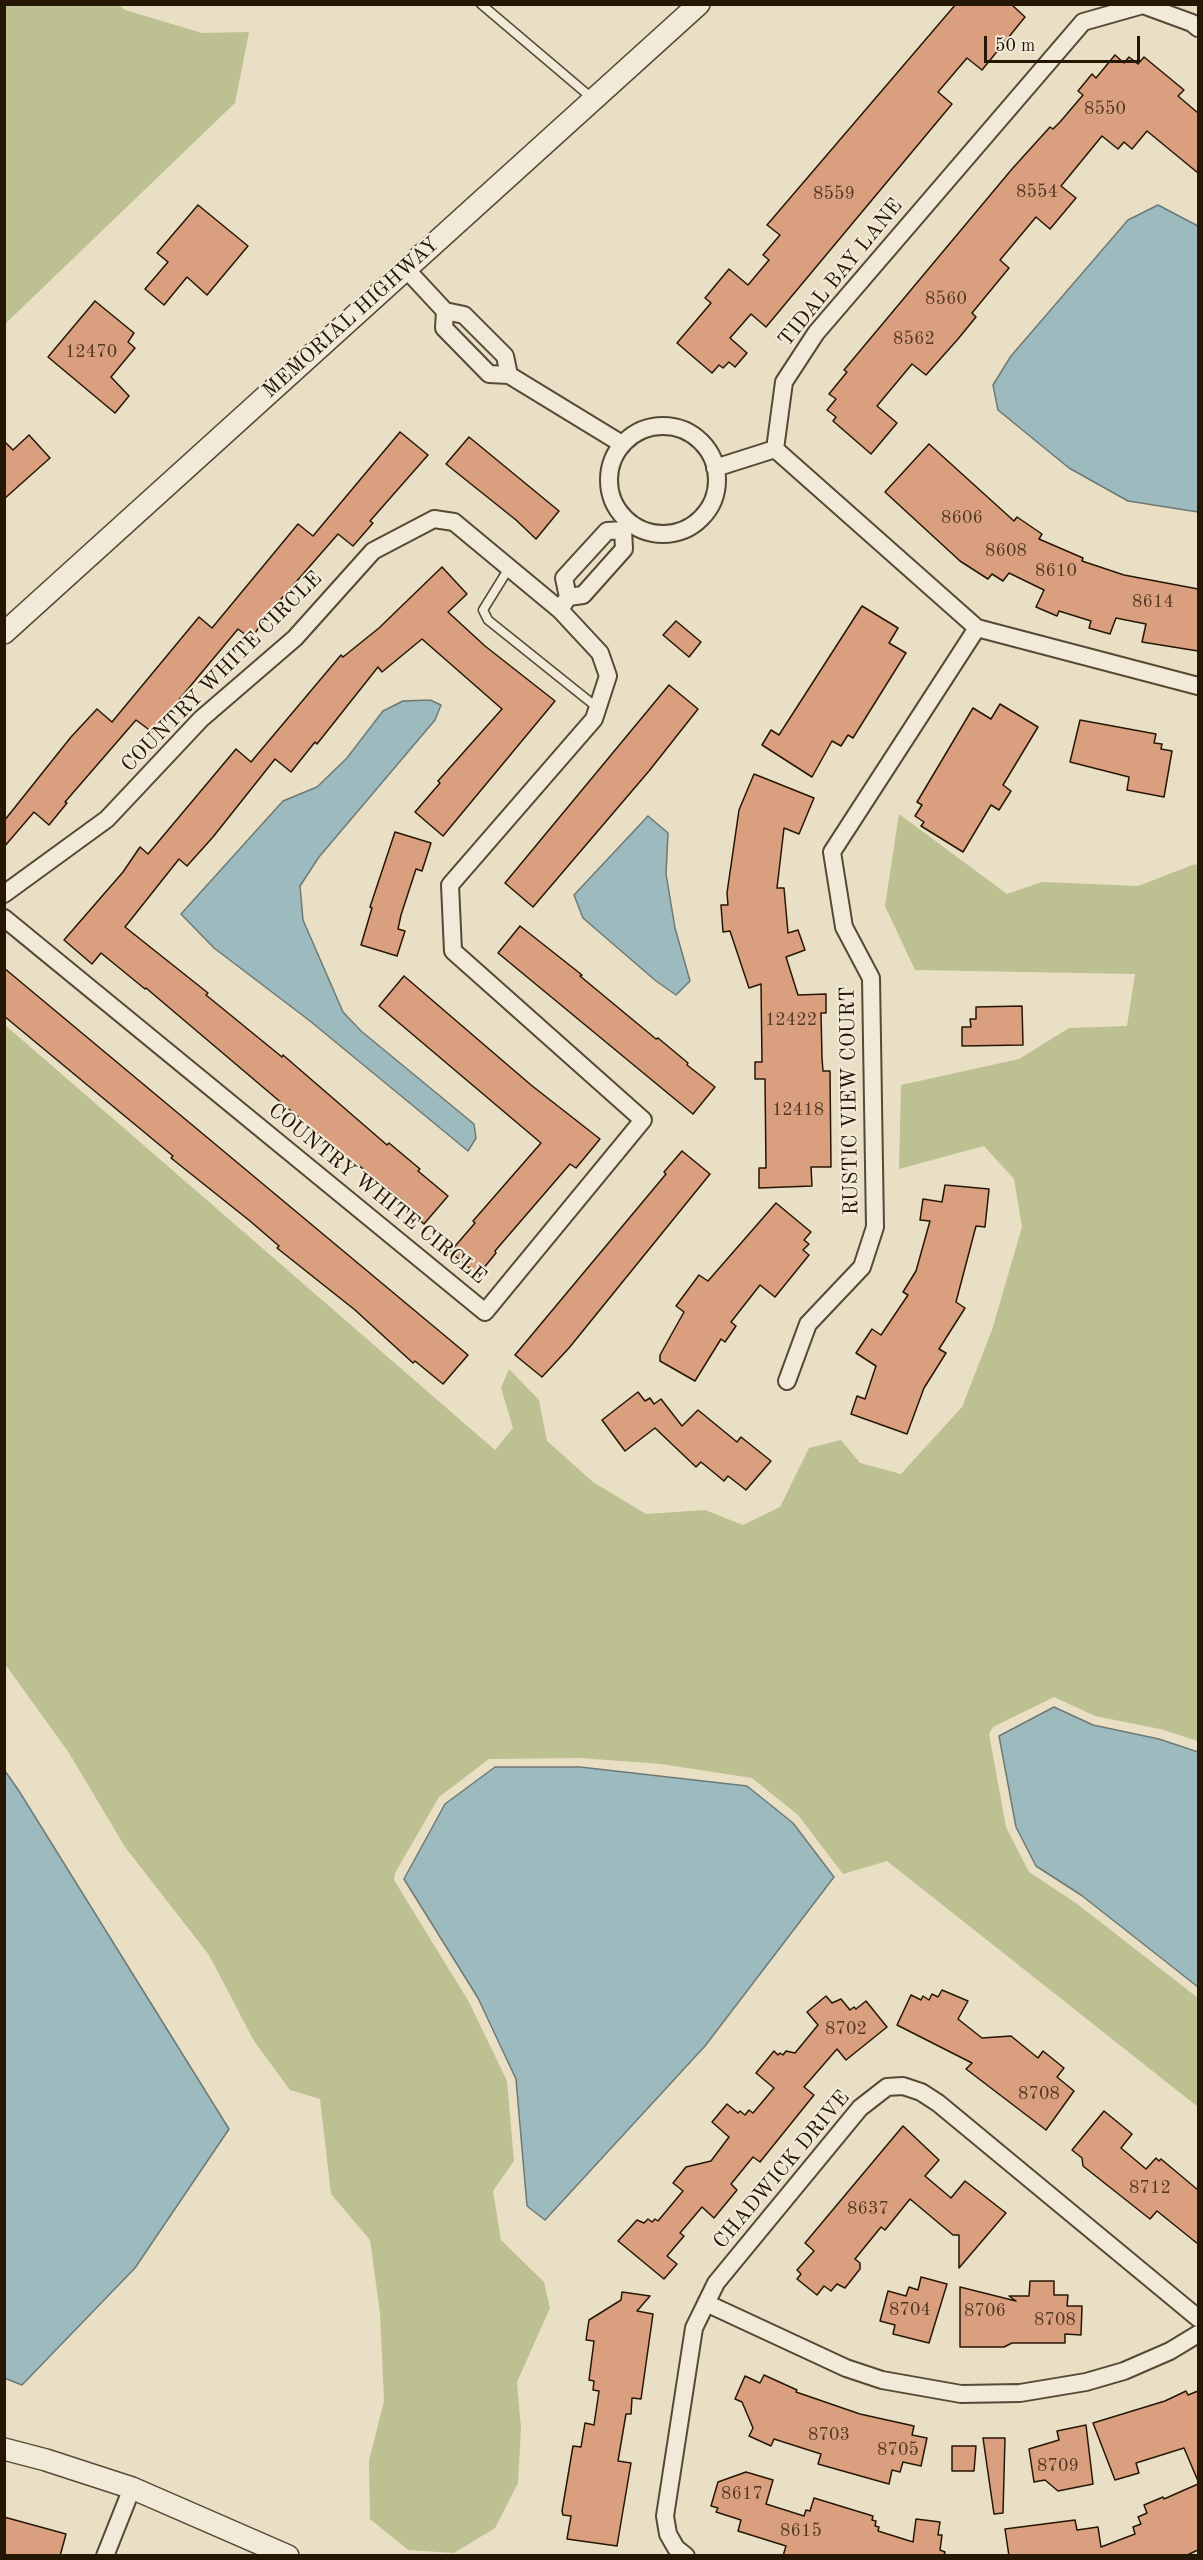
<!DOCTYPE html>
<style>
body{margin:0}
#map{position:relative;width:1203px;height:2560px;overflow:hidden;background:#e9dfc5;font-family:"Old Standard TT",serif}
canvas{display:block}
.frame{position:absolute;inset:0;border:6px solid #261704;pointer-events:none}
.scale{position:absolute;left:984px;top:36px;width:156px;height:27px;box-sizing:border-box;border:3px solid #261704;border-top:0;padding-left:8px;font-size:18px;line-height:21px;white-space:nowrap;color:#261704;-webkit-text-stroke:4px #f1ead9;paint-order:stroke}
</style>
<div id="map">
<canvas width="1203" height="2560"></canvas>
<div class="frame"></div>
<div class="scale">50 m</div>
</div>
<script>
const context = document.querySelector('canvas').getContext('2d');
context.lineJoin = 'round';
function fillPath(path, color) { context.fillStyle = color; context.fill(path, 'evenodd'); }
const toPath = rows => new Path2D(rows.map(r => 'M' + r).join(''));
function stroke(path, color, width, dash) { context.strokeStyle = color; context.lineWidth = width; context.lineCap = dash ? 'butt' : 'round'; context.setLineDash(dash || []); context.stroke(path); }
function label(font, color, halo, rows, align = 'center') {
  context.font = font + ' "Old Standard TT",serif'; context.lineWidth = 4.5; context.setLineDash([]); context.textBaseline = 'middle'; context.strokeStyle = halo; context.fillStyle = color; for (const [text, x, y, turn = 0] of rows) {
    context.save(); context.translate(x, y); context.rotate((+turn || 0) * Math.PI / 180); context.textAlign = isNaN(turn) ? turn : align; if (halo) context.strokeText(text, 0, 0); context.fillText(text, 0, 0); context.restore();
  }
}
const green = toPath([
 [5,4,119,5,125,10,202,33,249,32,235,103,5,324],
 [899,814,1007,894,1042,882,1138,886,1195,864,1198,867,1198,1741,1160,1729,1095,1716,1054,1697,993,1727,989,1734,1006,1827,1029,1872,1076,1903,1198,1998,1198,2107,887,1861,843,1874,798,1815,752,1778,661,1764,580,1758,489,1759,439,1797,395,1873,394,1880,469,2002,507,2081,514,2161,493,2191,501,2240,544,2282,550,2308,517,2382,521,2428,518,2483,495,2528,454,2553,408,2550,370,2519,369,2461,384,2401,380,2313,370,2240,331,2194,320,2099,290,2090,254,2041,209,1955,125,1847,69,1753,5,1664,5,1025,495,1450,513,1428,501,1388,509,1369,539,1400,547,1441,593,1482,646,1514,705,1510,743,1525,780,1507,809,1448,841,1440,860,1463,901,1474,962,1407,992,1330,1022,1227,1014,1179,984,1146,899,1169,901,1085,1019,1059,1069,1028,1127,1026,1135,974,915,970,885,906]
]);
const water = toPath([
 [1158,205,1198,226,1198,512,1128,501,1069,468,998,410,993,385,1011,356,1128,220,1158,205],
 [430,700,441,705,435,720,319,857,300,886,303,920,343,1012,361,1031,474,1124,476,1138,468,1151,310,1021,214,948,181,914,283,801,317,787,347,758,383,711,403,701,430,700],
 [648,816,668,833,666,874,675,928,690,981,676,995,656,981,583,918,574,895,648,816],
 [1054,1707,1093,1725,1159,1739,1198,1752,1198,1987,1081,1895,1036,1866,1016,1827,999,1736,1054,1707],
 [495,1767,580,1767,747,1786,793,1823,834,1877,705,2046,545,2220,527,2206,516,2079,478,1998,404,1879,445,1804,495,1767],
 [5,1771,19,1791,229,2129,135,2268,22,2385,4,2378,5,1771]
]);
const building = toPath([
 [956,4,1011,4,1025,17,982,70,967,58,938,92,952,104,766,327,751,314,730,338,747,353,735,367,729,362,723,368,719,365,712,373,677,343,711,303,705,298,729,269,748,285,769,260,763,255,780,235,767,225,956,4],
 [1115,55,1124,63,1129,57,1138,64,1144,57,1184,90,1178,96,1198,113,1198,173,1147,131,1132,149,1124,142,1118,149,1102,136,1061,186,1076,198,1050,229,1036,217,1000,260,1009,268,972,313,976,317,958,339,926,375,912,364,877,406,897,423,871,454,833,421,836,417,827,410,836,399,829,394,847,372,844,370,1012,169,1050,127,1053,129,1060,122,1083,95,1078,91,1092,74,1096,78,1115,55],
 [198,205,248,246,207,295,187,277,164,305,145,289,168,262,157,253,198,205],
 [95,301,134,333,128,342,135,348,111,377,129,396,115,413,48,357,95,301],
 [400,432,428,455,370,521,373,523,353,546,338,534,268,614,251,639,238,629,152,732,136,720,65,802,67,803,49,825,34,812,4,847,4,821,71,737,97,709,112,722,199,617,212,628,298,524,313,536,400,432],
 [29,435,50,458,4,499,4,441,13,450,29,435],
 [469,437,559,511,536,539,516,520,446,464,469,437],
 [929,444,1014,521,1017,517,1042,534,1039,539,1083,558,1082,561,1124,575,1198,589,1198,651,1142,642,1146,624,1116,618,1110,634,1089,628,1091,621,1059,611,1057,616,1036,607,1044,590,1009,573,1003,581,992,574,988,579,960,561,885,492,929,444],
 [442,567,467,594,448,612,485,646,555,701,443,836,415,812,440,783,438,781,502,709,422,639,382,672,378,667,317,744,315,742,291,772,275,759,213,837,187,866,179,859,125,927,208,993,206,995,282,1057,283,1055,387,1145,389,1143,420,1169,418,1171,448,1196,424,1224,399,1203,402,1200,357,1164,356,1166,146,988,145,989,101,953,92,964,64,940,123,872,140,847,148,854,236,749,251,762,341,655,343,657,379,628,442,567],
 [862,606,898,628,889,643,906,653,853,738,848,735,841,746,832,741,812,777,762,745,771,730,779,735,862,606],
 [676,621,701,642,689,657,663,635,676,621],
 [669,685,698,709,649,771,533,907,505,883,669,685],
 [1000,704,1038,727,1003,785,1011,791,999,810,991,805,963,852,921,826,924,822,915,816,922,805,917,802,973,708,991,719,1000,704],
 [1080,720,1156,734,1154,743,1162,744,1161,749,1172,751,1164,797,1127,790,1129,777,1070,762,1080,720],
 [754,774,814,798,799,834,784,828,777,888,784,888,788,933,798,930,805,950,786,957,798,995,826,994,826,1013,821,1013,822,1058,823,1071,830,1071,831,1167,811,1167,812,1186,759,1188,759,1168,766,1168,765,1079,755,1079,755,1062,762,1062,761,984,749,988,730,931,723,932,721,905,728,905,727,893,739,810,754,774],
 [395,832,431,843,422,871,416,869,401,915,398,929,405,931,397,956,361,945,372,908,370,907,395,832],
 [520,926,582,975,580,976,656,1039,658,1038,688,1063,687,1065,715,1087,693,1114,498,953,520,926],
 [4,968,468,1355,443,1384,415,1361,413,1363,355,1310,277,1248,279,1246,250,1221,171,1158,173,1156,4,1016,4,968],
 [404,976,531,1085,600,1139,576,1168,570,1164,495,1251,496,1253,478,1275,450,1252,475,1223,473,1221,541,1143,379,1006,404,976],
 [1022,1006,1023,1045,962,1046,962,1027,971,1027,970,1019,976,1019,976,1007,1022,1006],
 [682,1151,710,1174,569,1348,542,1377,515,1355,666,1174,664,1172,682,1151],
 [945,1185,989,1189,985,1227,976,1226,956,1302,965,1308,939,1349,946,1353,924,1388,907,1434,851,1414,857,1396,865,1399,876,1366,856,1353,872,1329,881,1335,908,1295,903,1292,916,1271,930,1221,920,1220,923,1199,942,1202,945,1185],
 [776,1203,811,1232,804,1240,809,1244,803,1250,809,1255,775,1297,760,1285,731,1322,736,1326,725,1342,721,1339,695,1381,660,1361,660,1355,684,1312,676,1306,699,1275,708,1281,776,1203],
 [638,1392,645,1401,650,1398,654,1404,661,1399,682,1426,698,1410,737,1442,741,1437,771,1461,746,1490,728,1476,724,1481,701,1462,696,1467,655,1428,625,1451,602,1420,638,1392],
 [942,1990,968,2001,958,2019,982,2038,1011,2036,1038,2058,1043,2051,1064,2068,1057,2077,1074,2091,1046,2130,966,2069,972,2063,897,2025,911,1995,921,2000,923,1996,929,2000,932,1994,938,1997,942,1990],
 [826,1996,832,2003,841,1999,850,2010,854,2007,856,2009,866,2001,887,2027,846,2060,837,2049,804,2087,814,2095,760,2162,753,2157,731,2184,737,2190,714,2218,702,2207,680,2233,684,2236,667,2256,677,2264,664,2279,618,2241,637,2220,644,2223,648,2219,652,2222,655,2219,658,2221,683,2191,673,2183,686,2167,711,2161,729,2137,712,2122,727,2104,738,2113,740,2111,745,2115,749,2110,753,2113,774,2088,756,2073,774,2051,778,2055,780,2053,783,2055,786,2051,795,2053,818,2025,807,2012,826,1996],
 [1104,2111,1132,2134,1121,2148,1146,2169,1156,2158,1159,2161,1161,2159,1198,2190,1198,2244,1157,2211,1150,2219,1083,2166,1082,2158,1072,2150,1104,2111],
 [903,2126,939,2160,925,2176,951,2198,965,2181,1006,2213,959,2268,959,2235,953,2235,910,2199,885,2230,881,2227,855,2259,860,2263,860,2269,845,2288,837,2284,831,2291,824,2286,817,2295,797,2279,801,2274,797,2270,814,2251,805,2243,903,2126],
 [921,2277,947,2284,929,2343,893,2334,895,2325,880,2321,888,2291,906,2296,909,2287,918,2290,921,2277],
 [1030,2281,1054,2281,1054,2295,1068,2295,1067,2306,1082,2306,1081,2335,1065,2334,1065,2343,1012,2343,1004,2347,960,2347,960,2287,1016,2301,1009,2296,1029,2296,1030,2281],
 [622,2292,650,2296,637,2311,653,2314,641,2399,632,2398,631,2414,626,2414,618,2461,631,2463,617,2546,567,2539,571,2516,563,2515,562,2511,573,2446,581,2447,585,2423,594,2425,599,2391,593,2390,594,2381,589,2380,594,2341,586,2340,589,2320,621,2300,622,2292],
 [764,2375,797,2390,796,2392,860,2414,914,2426,912,2435,927,2438,921,2466,903,2462,900,2472,892,2470,889,2484,818,2464,821,2454,774,2439,771,2446,749,2436,753,2428,742,2402,735,2399,745,2376,760,2383,764,2375],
 [1186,2391,1188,2395,1198,2391,1198,2481,1184,2448,1136,2463,1139,2473,1115,2480,1093,2423,1165,2401,1186,2391],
 [1086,2425,1093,2484,1058,2491,1045,2480,1034,2482,1029,2449,1059,2440,1057,2431,1086,2425],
 [983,2438,1005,2438,1003,2513,994,2514,983,2438],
 [952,2446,976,2446,974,2471,952,2471,952,2446],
 [746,2472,773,2480,766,2504,804,2516,806,2510,810,2511,814,2498,873,2516,872,2520,876,2521,875,2526,879,2527,878,2531,913,2542,916,2519,940,2522,938,2535,942,2535,940,2550,945,2552,944,2556,783,2556,786,2546,738,2531,741,2520,716,2512,718,2508,711,2506,718,2482,746,2472],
 [1198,2484,1198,2550,1185,2556,1009,2556,1005,2529,1075,2520,1077,2530,1098,2527,1101,2547,1135,2534,1133,2527,1141,2524,1138,2517,1147,2513,1144,2505,1163,2497,1164,2499,1198,2484],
 [4,2517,66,2534,60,2556,4,2556,4,2517]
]);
const service = toPath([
 [481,4,593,99],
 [509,568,483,610,488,620,599,709]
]);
const minor = toPath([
 [1198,28,1192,23,1143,5,1083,22,816,333,784,382,775,449,977,628,1198,686],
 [406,269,445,311,464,315,505,356,509,375],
 [445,311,444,328,489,374,509,375,622,444],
 '609 480a54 54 0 1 1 108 0a54 54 0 1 1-108 0Z',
 [715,468,775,449],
 [568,597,583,595,624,549,623,530,629,523],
 [560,610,568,597,564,578,607,531,623,530],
 [4,894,107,819,201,719,295,638,373,551,434,519,454,522,560,610,600,653,608,676,594,719,450,885,453,951,643,1120,485,1312,4,918],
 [787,1381,808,1324,862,1267,875,1227,871,978,844,927,832,852,977,628],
 [706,2303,846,2368,882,2380,961,2394,1020,2393,1086,2382,1124,2371,1170,2351,1198,2334],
 [105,2556,132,2488],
 [686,2556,676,2548,668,2534,665,2516,694,2328,716,2283,860,2108,887,2087,903,2086,921,2092,938,2103,1198,2318]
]);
const tertiary = toPath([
 [4,633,699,4],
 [4,2449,46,2460,132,2488,288,2556]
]);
const numberNames = [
 ["8550",1105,109],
 ["8554",1037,192],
 ["8559",834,194],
 ["8560",946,299],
 ["8562",914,339],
 ["12470",91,352],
 ["8606",962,518],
 ["8608",1006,551],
 ["8610",1056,571],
 ["8614",1153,602],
 ["12422",791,1020],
 ["12418",798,1110],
 ["8702",846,2029],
 ["8708",1039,2094],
 ["8712",1150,2188],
 ["8637",868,2209],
 ["8704",910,2310],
 ["8706",985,2311],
 ["8708",1055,2320],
 ["8703",829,2435],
 ["8705",898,2450],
 ["8709",1058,2466],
 ["8617",742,2494],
 ["8615",801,2531]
];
const streetNames = [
 ["TIDAL BAY LANE",841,273,-51],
 ["MEMORIAL HIGHWAY",351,318,-42],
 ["COUNTRY WHITE CIRCLE",222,672,-45],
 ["RUSTIC VIEW COURT",850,1101,-91],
 ["COUNTRY WHITE CIRCLE",377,1194,39],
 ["CHADWICK DRIVE",782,2170,-50]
];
fillPath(green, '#bdc090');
fillPath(water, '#9dbabf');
stroke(water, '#6d7974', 1.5);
fillPath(building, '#da9f7f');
stroke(building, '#261704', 1.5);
stroke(service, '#574934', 11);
stroke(minor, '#574934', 20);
stroke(tertiary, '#574934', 24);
stroke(service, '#f1ead9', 8);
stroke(minor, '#f1ead9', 16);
stroke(tertiary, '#f1ead9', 21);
label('18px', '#533923', null, numberNames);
label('21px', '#261704', '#f1ead9', streetNames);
</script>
